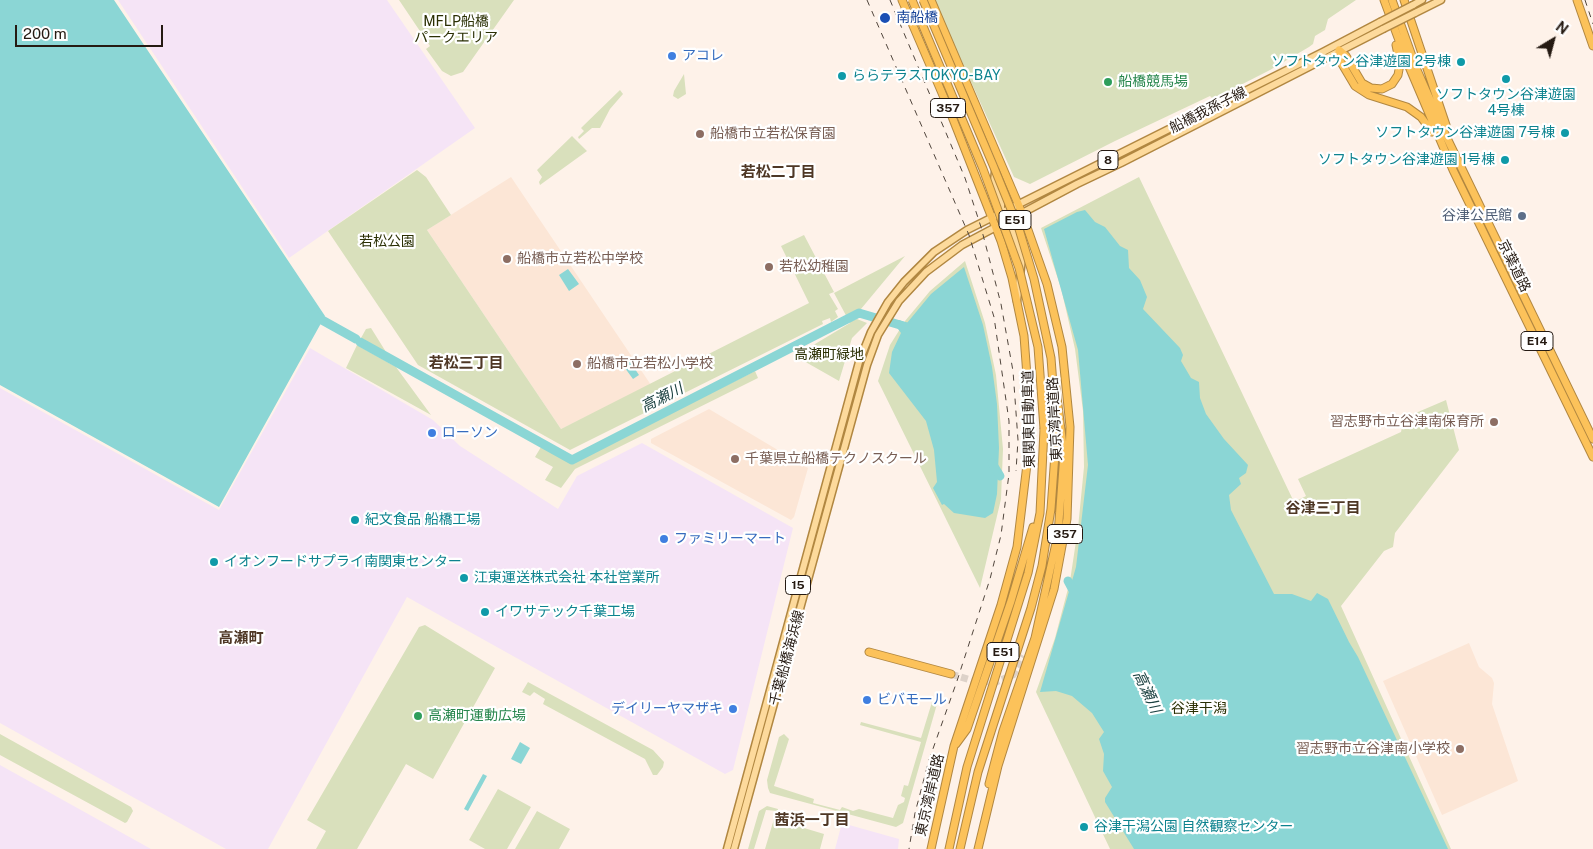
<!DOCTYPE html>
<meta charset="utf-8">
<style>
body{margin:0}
#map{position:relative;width:1593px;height:849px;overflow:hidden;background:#fef2e9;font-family:"Public Sans",sans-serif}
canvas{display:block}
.north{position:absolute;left:1528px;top:15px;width:50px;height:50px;-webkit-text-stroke:4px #fff;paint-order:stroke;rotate:37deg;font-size:14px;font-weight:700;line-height:20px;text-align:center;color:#251a12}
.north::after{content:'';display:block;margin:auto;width:18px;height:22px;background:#251a12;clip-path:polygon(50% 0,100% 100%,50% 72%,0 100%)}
.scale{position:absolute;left:15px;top:25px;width:148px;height:22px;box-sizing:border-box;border:2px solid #251a12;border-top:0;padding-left:6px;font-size:15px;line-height:18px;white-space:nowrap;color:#251a12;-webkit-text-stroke:4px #fff;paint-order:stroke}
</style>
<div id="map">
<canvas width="1593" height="849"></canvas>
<div class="north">N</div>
<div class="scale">200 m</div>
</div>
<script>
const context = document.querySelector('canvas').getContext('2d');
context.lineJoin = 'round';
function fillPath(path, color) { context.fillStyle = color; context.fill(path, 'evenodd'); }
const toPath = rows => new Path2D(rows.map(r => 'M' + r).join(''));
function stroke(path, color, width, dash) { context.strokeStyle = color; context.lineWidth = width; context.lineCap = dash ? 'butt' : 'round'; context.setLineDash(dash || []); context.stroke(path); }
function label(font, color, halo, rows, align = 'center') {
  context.font = font + ' "Public Sans","Noto Sans JP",sans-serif'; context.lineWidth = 4.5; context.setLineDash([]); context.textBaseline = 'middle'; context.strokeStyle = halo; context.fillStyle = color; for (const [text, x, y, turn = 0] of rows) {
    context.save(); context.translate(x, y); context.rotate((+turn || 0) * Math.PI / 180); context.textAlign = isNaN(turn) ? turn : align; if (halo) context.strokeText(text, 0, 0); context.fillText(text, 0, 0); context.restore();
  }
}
const industrial = toPath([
 [118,0,387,0,475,128,289,258],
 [310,348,433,420,460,446,558,509,577,476,642,443,793,528,733,770,725,774,407,597,268,849,226,849,0,723,0,388,219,510],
 [0,765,151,849,0,849],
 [842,823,899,839,898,849,835,849]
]);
const built = toPath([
 [511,177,651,385,561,429,427,230],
 [709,409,808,468,794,517,791,520,651,443,651,439],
 [1469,643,1479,667,1492,678,1494,683,1492,704,1518,781,1442,815,1383,681]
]);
const green = toPath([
 [399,0,514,0,463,72,451,76,442,71,426,49,430,46],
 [934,0,1356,0,1328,19,1325,30,1315,36,1313,44,1309,47,1270,70,1221,95,1212,98,1210,96,1115,141,1030,184,1014,177],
 [684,74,686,94,678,99,673,96,674,91],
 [620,90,623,94,610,109,600,128,592,128,579,139,578,137,584,131,581,128],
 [572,136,587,151,540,185,539,182,542,177,537,170],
 [417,170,426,177,451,215,427,230,561,429,809,303,781,246,804,235,834,292,829,294,838,309,835,311,838,317,831,322,830,318,822,321,823,324,570,450,418,365,328,231],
 [1139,177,1294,502,1306,496,1298,479,1401,432,1404,418,1446,400,1459,450,1395,533,1393,547,1384,551,1341,606,1451,849,1110,849,1036,692,1055,638,1070,581,1078,528,1084,467,1083,411,1075,349,1061,288,1041,228],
 [905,256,851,321,857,319,867,323,852,338,839,381,795,356,850,323,834,293],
 [965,261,985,323,996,375,1003,449,1001,499,980,588,878,381,890,345,905,321,930,291],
 [371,328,386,352,361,338,366,329],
 [357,345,396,367,431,415,346,368],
 [755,371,758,378,575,469,561,488,545,480,553,467,535,457,541,447,571,463],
 [425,625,495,668,433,779,406,764,357,849,316,849,326,831,307,820,419,627],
 [528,682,653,750,664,762,663,767,657,775,653,775,645,759,543,704,545,699,534,692,530,696,522,692],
 [932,702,937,704,903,823,896,827,770,793,768,788,767,780,779,737,784,734,789,739,774,786,814,799,813,803,840,810,842,807,853,811,859,809,893,818,898,805,904,802,905,798,901,796,904,785,908,786,921,742,860,725,861,722,921,738],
 [0,734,131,807,133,811,127,822,125,823,0,755],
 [498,789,531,807,507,849,485,849,469,840],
 [767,806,778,809,778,811,766,810,754,849,748,849,759,811],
 [537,811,570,829,559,849,515,849],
 [774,819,824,834,820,849,765,849]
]);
const water = toPath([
 [0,0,114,0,325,316,219,507,0,385],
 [1085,210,1095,222,1105,227,1120,246,1128,250,1129,268,1140,280,1147,297,1143,309,1180,348,1183,355,1181,361,1191,378,1199,382,1200,398,1206,414,1224,439,1248,465,1246,473,1239,478,1241,484,1229,495,1231,510,1274,594,1292,594,1311,601,1317,593,1328,599,1349,642,1358,657,1448,849,1134,849,1105,802,1105,798,1112,787,1103,771,1104,754,1099,739,1104,732,1092,713,1072,696,1056,691,1040,692,1076,567,1088,465,1078,350,1044,229,1077,212],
 [964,267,983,325,992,367,997,404,999,448,997,494,993,513,985,518,954,513,944,504,942,505,933,488,937,482,934,450,926,421,889,373,892,352,901,333,895,325,899,320,907,323,931,294],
 [568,269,579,284,569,291,559,275],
 [629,360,639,375,633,379,622,364],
 [520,742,530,748,521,764,511,759],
 [483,774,487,776,468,811,464,809]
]);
const river = toPath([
 [313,315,356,339],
 [360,342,572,460,859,313,907,327],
 [992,463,1000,476],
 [1068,581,1076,596]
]);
const highwayTunnel = toPath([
 [951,674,974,681,996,682,1013,675,1024,656]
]);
const primary = toPath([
 [1413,5,1422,0],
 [1415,13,1441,0],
 [992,150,996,163,994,181,1001,201,1001,212],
 [1011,215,1011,226,1022,259,1017,301],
 [727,849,859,362,871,332,888,302,904,282,934,252,967,230,1323,52,1380,22],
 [734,849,867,365,878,335,899,301,926,272,962,245,1077,184,1121,163,1383,29]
]);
const highway = toPath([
 [902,0,951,114,1001,241,1012,278,1024,336,1029,403,1028,456,1017,547,1001,605,954,746,931,849],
 [931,0,1022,213,1047,284,1062,347,1070,427,1067,519,1054,589,998,766,978,849],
 [1384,0,1407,62,1453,170,1593,457],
 [1392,0,1417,70,1446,136,1593,439],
 [1404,0,1446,125],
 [1577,0,1593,46],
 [1339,50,1339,59,1355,86,1369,95,1407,107,1421,117,1432,132],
 [1339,50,1346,56,1362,83,1371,88,1382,89,1392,84,1398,75,1400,64,1396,45],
 [869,652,951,674],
 [956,744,967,729,1011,601,1033,527],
 [989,784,1003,731,1035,638,1058,534,1064,454,1055,381],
 [949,849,967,767,1028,573,1040,513,1044,429],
 [960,849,978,772,1031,608,1042,566,1051,509,1055,454]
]);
const rail = toPath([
 [867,0,969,235,994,317,1009,421,1009,474,1001,535,990,579,957,681,929,760,915,813,909,849],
 [890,0,965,178,981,227,1001,304,1013,371,1018,440,1016,471],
 [1585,0,1593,24]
]);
const primaryBridge = toPath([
 [1380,22,1413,5],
 [1383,29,1415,13]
]);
const highwayBridge = toPath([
 [912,0,983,169,1019,268,1038,347,1044,429],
 [923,0,993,165,1019,229,1034,279,1051,358,1055,411,1055,454]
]);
const markers = [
 [885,18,6,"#1a4fb4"],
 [672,56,5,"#3f7fe0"],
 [1461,62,5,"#0f9aa8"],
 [842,76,5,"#0f9aa8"],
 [1506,79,5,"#0f9aa8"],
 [1108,82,5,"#2e9e5b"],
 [1565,133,5,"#0f9aa8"],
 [700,134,5,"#8d6e63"],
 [1505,160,5,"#0f9aa8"],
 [1522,216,5,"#5c6f8a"],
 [507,259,5,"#8d6e63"],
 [769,267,5,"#8d6e63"],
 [577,364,5,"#8d6e63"],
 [1494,422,5,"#8d6e63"],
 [432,433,5,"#3f7fe0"],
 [735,459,5,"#8d6e63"],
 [355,520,5,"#0f9aa8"],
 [664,539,5,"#3f7fe0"],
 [214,562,5,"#0f9aa8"],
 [464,578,5,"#0f9aa8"],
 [485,612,5,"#0f9aa8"],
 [867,700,5,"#3f7fe0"],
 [733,709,5,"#3f7fe0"],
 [418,716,5,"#2e9e5b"],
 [1460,749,5,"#8d6e63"],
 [1084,827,5,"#0f9aa8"]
];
const shields = [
 [948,108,35],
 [1108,160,20],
 [1015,220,32],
 [1537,341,32],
 [1065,534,35],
 [798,585,25],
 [1003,652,32]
];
const shieldNames = [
 ["357",948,108],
 ["8",1108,160],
 ["E51",1015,220],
 ["E14",1537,341],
 ["357",1065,534],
 ["15",798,585],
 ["E51",1003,652]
];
const transitNames = [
 ["南船橋",896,18]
];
const parkNames = [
 ["MFLP船橋",456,22],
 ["パークエリア",456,38],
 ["若松公園",387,242],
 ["高瀬町緑地",829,355],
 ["谷津干潟",1199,709]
];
const shopNames = [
 ["アコレ",682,56],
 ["ローソン",442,433],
 ["ファミリーマート",674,539],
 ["ビバモール",877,700],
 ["デイリーヤマザキ",723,709,"right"]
];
const cultureNames = [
 ["ソフトタウン谷津遊園 2号棟",1451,62,"right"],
 ["ららテラスTOKYO-BAY",852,76],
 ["ソフトタウン谷津遊園",1506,95,"center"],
 ["4号棟",1506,111,"center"],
 ["ソフトタウン谷津遊園 7号棟",1555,133,"right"],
 ["ソフトタウン谷津遊園 1号棟",1495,160,"right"],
 ["紀文食品 船橋工場",365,520],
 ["イオンフードサプライ南関東センター",224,562],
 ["江東運送株式会社 本社営業所",474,578],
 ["イワサテック千葉工場",495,612],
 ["谷津干潟公園 自然観察センター",1094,827]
];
const leisureNames = [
 ["船橋競馬場",1118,82],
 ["高瀬町運動広場",428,716]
];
const streetNames = [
 ["船橋我孫子線",1208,110,-27],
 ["京葉道路",1514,266,64],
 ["東関東自動車道",1029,419,-91],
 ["東京湾岸道路",1055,419,-93],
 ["千葉船橋海浜線",787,658,-75],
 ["東京湾岸道路",930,795,-77]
];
const educationNames = [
 ["船橋市立若松保育園",710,134],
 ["船橋市立若松中学校",517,259],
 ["若松幼稚園",779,267],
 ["船橋市立若松小学校",587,364],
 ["習志野市立谷津南保育所",1484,422,"right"],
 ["千葉県立船橋テクノスクール",745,459],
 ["習志野市立谷津南小学校",1450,749,"right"]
];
const serviceNames = [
 ["谷津公民館",1512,216]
];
const neighbourhoodNames = [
 ["若松二丁目",778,172],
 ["若松三丁目",466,363],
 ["谷津三丁目",1323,508],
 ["高瀬町",241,638],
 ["茜浜一丁目",812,820]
];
const waterNames = [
 ["高瀬川",662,398,-27],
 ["高瀬川",1147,692,65]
];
fillPath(industrial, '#f5e4f6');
fillPath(built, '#fce6d6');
fillPath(green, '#d9e0bc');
fillPath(water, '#8bd6d5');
stroke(river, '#8bd6d5', 9);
stroke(highwayTunnel, '#ddd2c9', 7, [7, 3.5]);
stroke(primary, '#b18741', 9);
stroke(highway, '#b18741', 9);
stroke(primary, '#fdda9c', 6);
stroke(highway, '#fcc25a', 7);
stroke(rail, '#50453c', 1, [6, 6]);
stroke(primaryBridge, '#b18741', 9, []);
stroke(highwayBridge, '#b18741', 9, []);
stroke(primaryBridge, '#fdda9c', 6);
stroke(highwayBridge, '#fcc25a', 7);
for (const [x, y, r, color] of markers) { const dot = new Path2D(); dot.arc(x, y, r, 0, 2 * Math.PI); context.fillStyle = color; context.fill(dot); stroke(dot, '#fff', 2); }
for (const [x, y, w] of shields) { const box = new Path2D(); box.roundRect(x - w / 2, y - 9.5, w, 19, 4); context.fillStyle = '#fff'; context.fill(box); stroke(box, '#251a12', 1); }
label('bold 12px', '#251a12', null, shieldNames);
label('14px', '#164399', '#fff', transitNames, 'left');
label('14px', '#2b3004', '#fff', parkNames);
label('14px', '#366cbe', '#fff', shopNames, 'left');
label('14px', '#0d838f', '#fff', cultureNames, 'left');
label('14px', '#27864d', '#fff', leisureNames, 'left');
label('14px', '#251a12', '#fff', streetNames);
label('14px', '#785e54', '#fff', educationNames, 'left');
label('14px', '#4e5e75', '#fff', serviceNames, 'right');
label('bold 15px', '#4e3725', '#fff', neighbourhoodNames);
label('italic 15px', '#1d4242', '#fff', waterNames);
</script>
